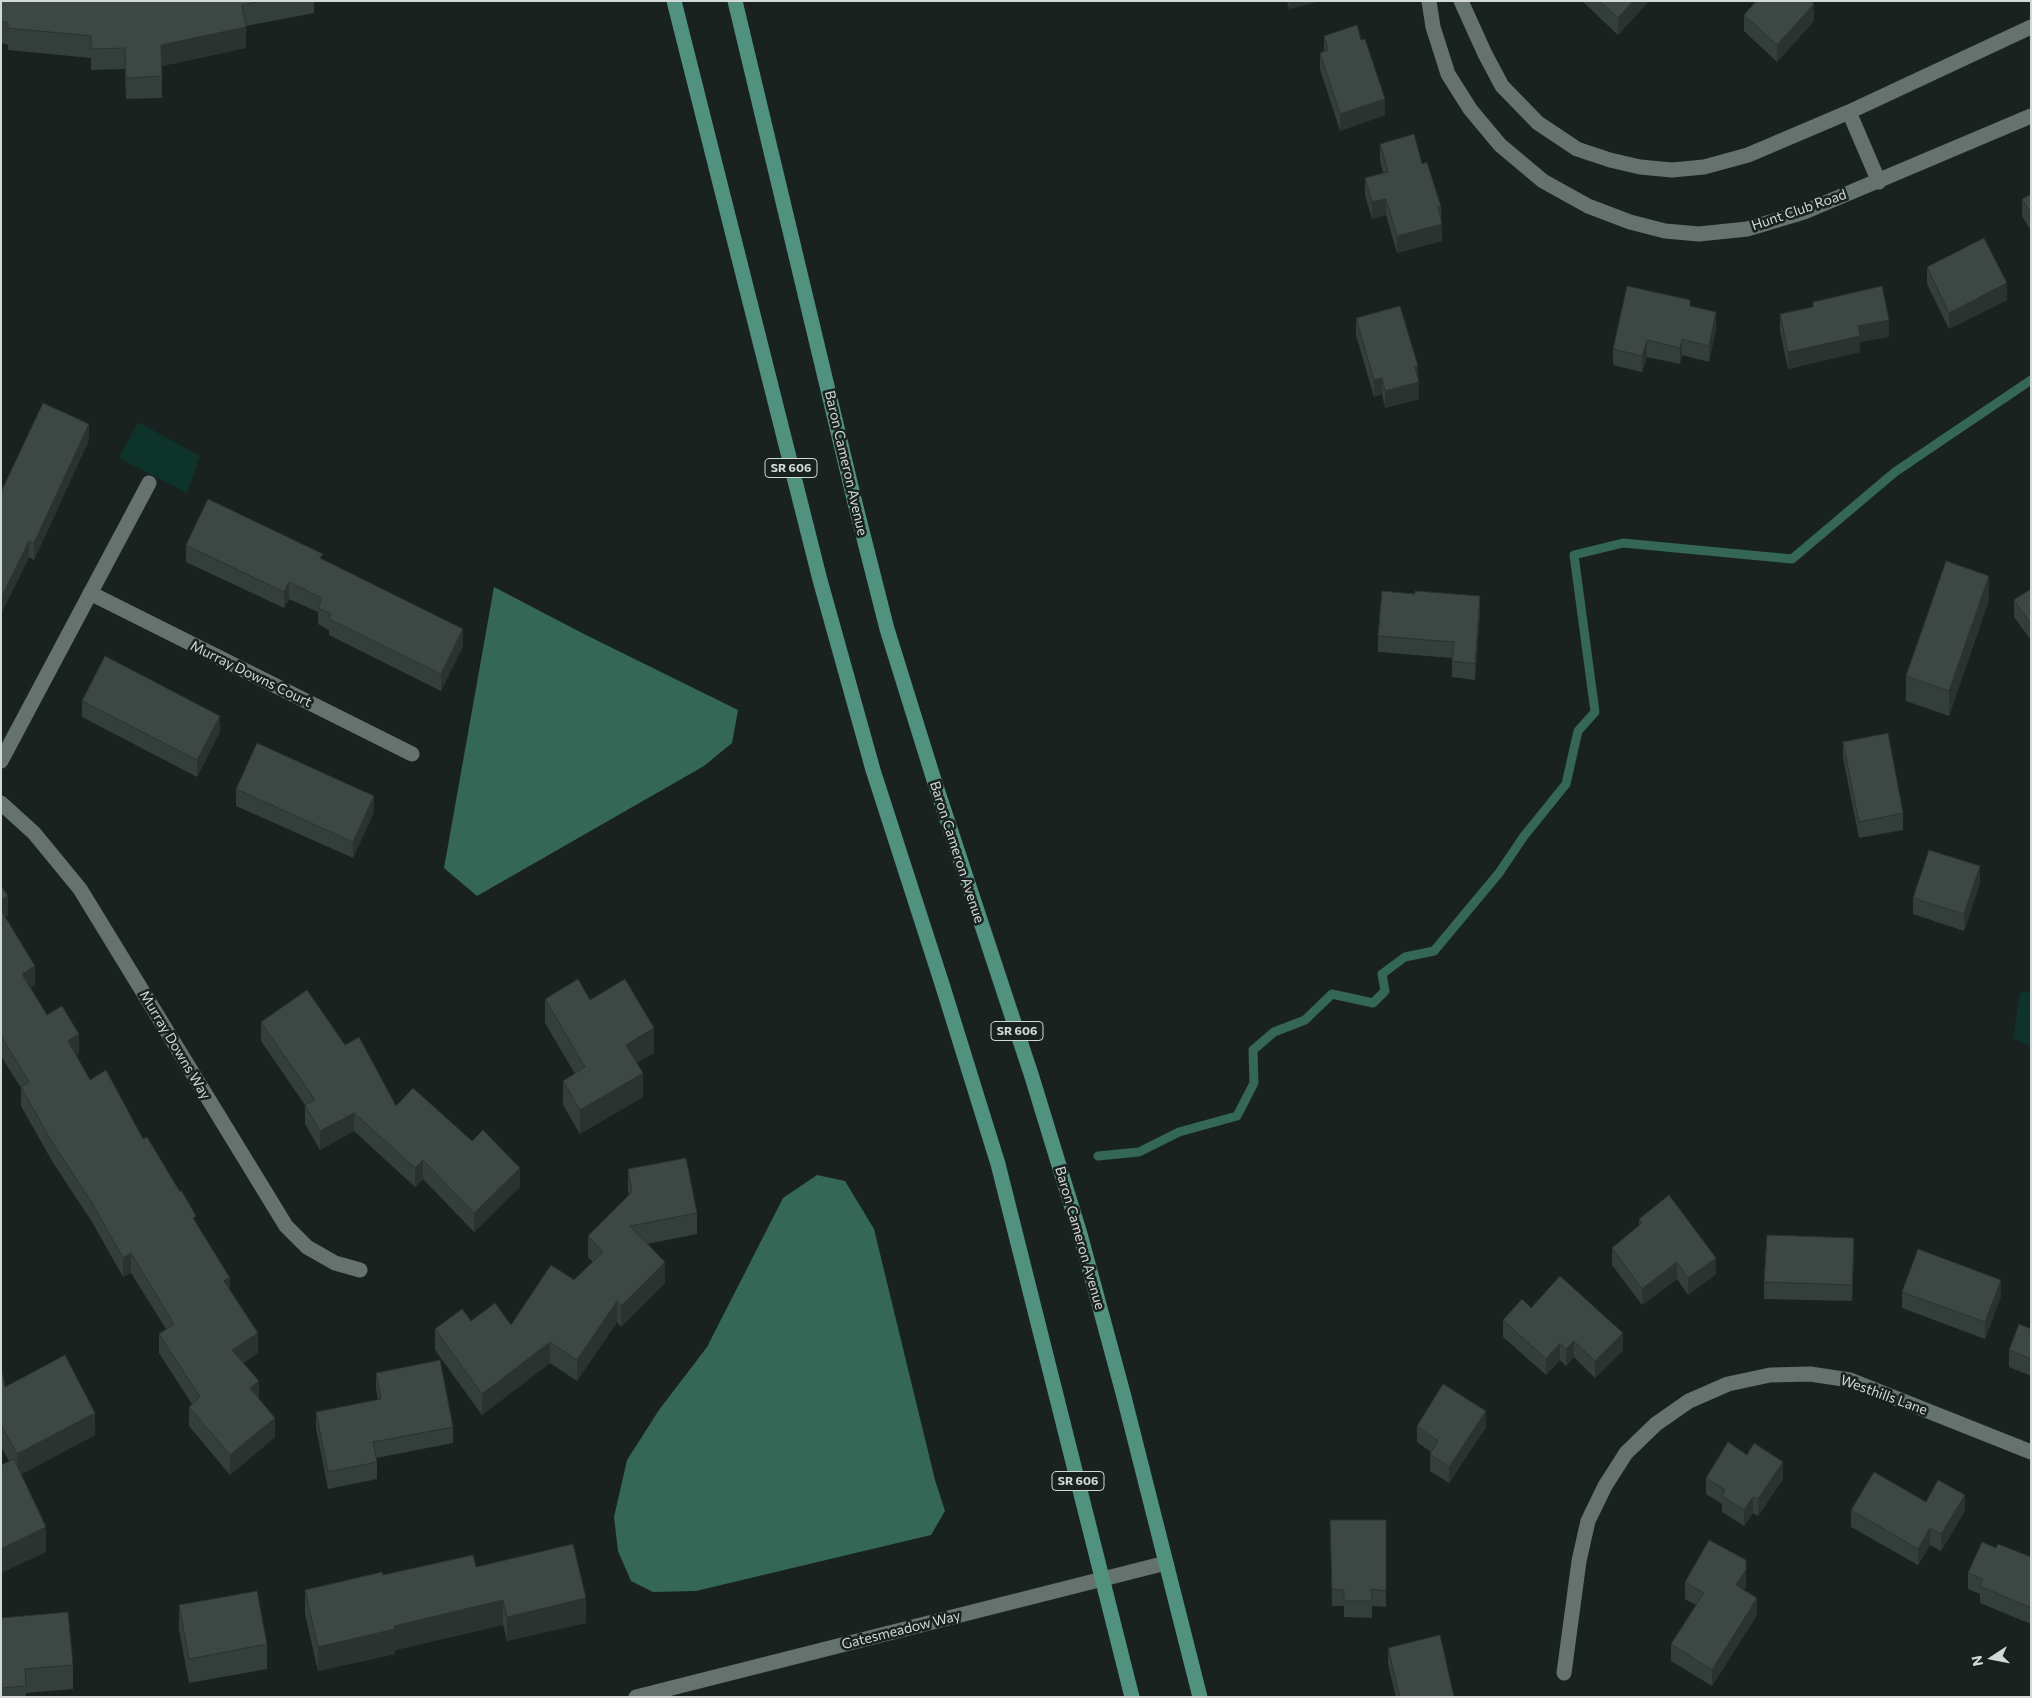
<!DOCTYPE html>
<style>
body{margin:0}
#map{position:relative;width:2032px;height:1698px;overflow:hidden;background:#19221f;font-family:Commissioner,sans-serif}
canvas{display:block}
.frame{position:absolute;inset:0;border:2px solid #d3d9d7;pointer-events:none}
.north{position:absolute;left:1967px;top:1633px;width:50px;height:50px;-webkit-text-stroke:4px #19221f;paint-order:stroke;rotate:259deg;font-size:14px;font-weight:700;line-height:20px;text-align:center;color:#d3d9d7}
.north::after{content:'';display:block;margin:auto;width:18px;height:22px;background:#d3d9d7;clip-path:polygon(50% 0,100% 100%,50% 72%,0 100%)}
</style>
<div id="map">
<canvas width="2032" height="1698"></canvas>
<div class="frame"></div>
<div class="north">N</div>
</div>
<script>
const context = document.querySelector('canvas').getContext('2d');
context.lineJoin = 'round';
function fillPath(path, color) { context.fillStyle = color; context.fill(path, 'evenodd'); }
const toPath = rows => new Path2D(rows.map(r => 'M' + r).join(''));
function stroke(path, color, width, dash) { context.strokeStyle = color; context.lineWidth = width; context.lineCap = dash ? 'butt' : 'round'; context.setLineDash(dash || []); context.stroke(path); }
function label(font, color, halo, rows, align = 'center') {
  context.font = font + ' Commissioner,sans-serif'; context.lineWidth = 5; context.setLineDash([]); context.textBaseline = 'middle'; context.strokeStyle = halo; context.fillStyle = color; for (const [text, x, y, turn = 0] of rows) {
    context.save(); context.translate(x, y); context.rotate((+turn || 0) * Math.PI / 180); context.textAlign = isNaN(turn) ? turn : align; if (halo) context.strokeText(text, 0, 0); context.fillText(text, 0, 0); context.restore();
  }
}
const green = toPath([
 [138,422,200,456,187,493,119,458],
 [2031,991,2031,1047,2013,1038,2020,993]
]);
const water = toPath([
 [494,587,584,634,738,710,732,743,704,766,477,896,444,868],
 [817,1175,845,1181,874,1229,935,1480,945,1511,931,1535,696,1591,653,1592,631,1581,618,1551,614,1517,627,1460,659,1410,707,1347,783,1198]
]);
const stream = toPath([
 [1098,1156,1139,1152,1179,1132,1237,1116,1254,1083,1253,1050,1274,1032,1305,1020,1332,994,1373,1003,1385,991,1382,974,1405,957,1434,951,1499,873,1524,836,1566,784,1578,731,1595,712,1574,555,1623,543,1792,559,1895,472,2031,380]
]);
const minor = toPath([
 [1429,1,1433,27,1448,74,1470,109,1500,145,1543,181,1588,206,1630,222,1665,231,1699,234,1747,229,1804,212,2031,116],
 [1461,1,1485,54,1502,86,1538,123,1577,149,1610,160,1640,167,1672,170,1704,167,1748,155,1849,112,2031,27],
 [1849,112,1879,182],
 [90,593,412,754],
 [1,761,149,483],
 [1,803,34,833,80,889,286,1226,307,1247,335,1263,360,1270],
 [1564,1673,1579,1561,1588,1521,1605,1486,1626,1453,1656,1424,1689,1401,1728,1384,1770,1375,1810,1374,1850,1380,2031,1452],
 [636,1697,1166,1563]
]);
const major = toPath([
 [674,1,820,580,873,770,943,987,998,1164,1132,1697],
 [735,1,855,503,887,629,934,780,1032,1077,1080,1234,1123,1393,1200,1697]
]);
const wall = toPath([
 [1,1,314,1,314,13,246,26,246,48,162,66,162,98,126,99,125,69,91,70,91,58,8,50,8,45,1,43],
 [1287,1,1320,1,1289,9],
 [1582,1,1649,1,1618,35],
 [1744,15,1814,21,1777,62,1744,31],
 [1324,36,1385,115,1340,131,1320,69,1320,53,1324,51],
 [1380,144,1422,164,1441,207,1442,241,1397,253,1386,215,1372,219,1365,195,1365,178,1383,173,1380,160],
 [2031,194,2031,231,2022,216,2022,199],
 [1927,267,2007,300,1949,329,1927,284],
 [1813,302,1889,337,1860,342,1860,352,1788,369,1780,331,1780,314,1813,307],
 [1690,306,1716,329,1709,362,1682,355,1680,364,1647,357,1642,372,1613,365,1613,349],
 [1356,318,1418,380,1419,399,1385,408,1382,394,1374,397,1356,335],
 [89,440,34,560,29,557,1,614,1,492],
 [186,545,323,559,463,646,441,691,329,635,329,630,318,624,318,612,289,599,284,608,186,562],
 [2031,589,2031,640,2014,617,2014,600],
 [1415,594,1480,612,1475,680,1452,677,1452,658,1378,652,1378,636],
 [1989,600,1949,716,1906,701,1906,676],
 [82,701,220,732,197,777,82,717],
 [1843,742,1903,813,1903,830,1859,838,1843,758],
 [236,789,374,812,353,858,236,806],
 [1980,883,1964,931,1913,914,1913,898],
 [1,886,8,915,5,917,35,985,30,988,47,1015,79,1054,76,1055,90,1080,143,1139,196,1222,230,1290,258,1353,243,1363,275,1437,230,1475,189,1426,189,1407,192,1404,159,1353,159,1334,166,1329,131,1273,123,1277,92,1222,52,1161,21,1106,21,1088,1,1056],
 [545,999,590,1000,654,1053,637,1063,643,1097,580,1134,563,1105,563,1081,575,1074,545,1023],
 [261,1022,396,1106,520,1187,474,1232,423,1179,415,1187,354,1131,320,1150,305,1124,305,1105,261,1041],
 [628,1169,697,1213,697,1234,647,1244,665,1283,621,1327,617,1322,577,1381,550,1363,482,1415,435,1350,435,1329,471,1321,511,1325,574,1280,593,1262,588,1257,588,1236,629,1196,628,1190],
 [1639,1219,1716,1274,1688,1295,1677,1279,1642,1305,1612,1265,1612,1248,1639,1225],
 [1854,1254,1852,1301,1764,1299,1764,1282],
 [1902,1292,2001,1296,1985,1339,1902,1308],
 [1531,1308,1623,1350,1595,1378,1574,1357,1566,1366,1560,1360,1546,1375,1503,1337,1503,1320],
 [2031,1329,2031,1376,2009,1367,2009,1350],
 [1,1366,5,1387,95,1435,21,1474,46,1552,1,1573,1,1465,9,1461,1,1447],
 [376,1373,453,1427,453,1443,376,1458,377,1462,377,1479,328,1489,316,1428,316,1412,378,1400,376,1389],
 [1417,1426,1486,1427,1449,1483,1430,1471,1430,1454,1431,1452,1417,1442],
 [1706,1478,1783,1479,1758,1516,1753,1513,1744,1526,1722,1512,1722,1504,1706,1494],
 [1926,1502,1965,1511,1941,1551,1930,1545,1918,1565,1851,1527,1851,1510],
 [1330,1520,1386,1591,1386,1607,1372,1606,1372,1618,1344,1617,1344,1606,1332,1606],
 [1996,1548,2031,1557,2031,1624,1980,1603,1980,1594,1968,1589,1968,1573],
 [476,1567,586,1623,507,1641,503,1625,395,1650,395,1654,318,1671,305,1614,305,1590,383,1575],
 [1685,1582,1746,1587,1744,1590,1757,1615,1712,1686,1671,1661,1671,1644,1696,1605,1685,1599],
 [179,1605,267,1644,267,1669,189,1683,179,1630],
 [1,1618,73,1665,73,1689,26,1693,26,1697,1,1697],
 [1388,1648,1454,1697,1396,1697,1388,1664]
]);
const shadedWall = toPath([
 [1289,1,1320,1,1289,9],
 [1633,1,1649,1,1618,35,1618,18],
 [1814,4,1814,21,1777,62,1777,45],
 [246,27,246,48,161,66,161,45],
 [1385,99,1385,115,1340,131,1340,114],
 [1386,199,1386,215,1372,219,1372,202],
 [1442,224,1442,241,1397,253,1397,236],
 [2007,283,2007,300,1949,329,1949,313],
 [1716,312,1716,329,1709,362,1709,346],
 [1889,320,1889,337,1860,342,1860,352,1788,369,1788,352,1858,326],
 [1682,339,1682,355,1680,364,1680,348],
 [1647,340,1647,357,1642,372,1642,356],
 [1418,366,1419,399,1385,408,1385,391,1415,367],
 [1382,378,1382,394,1374,397,1374,380],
 [89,424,89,440,34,560,34,543],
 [29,541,29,557,1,614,1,598],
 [1989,576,1989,600,1949,716,1949,691],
 [289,582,289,599,284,608,284,592],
 [1480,596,1480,612,1475,680,1475,664],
 [463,629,463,646,441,691,441,674],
 [220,716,220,732,197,777,197,760],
 [374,796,374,812,353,858,353,842],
 [1980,866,1980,883,1964,931,1964,914],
 [8,896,8,915,1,919,1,900],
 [35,966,35,985,22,994,22,974],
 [654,1028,654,1053,626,1069,626,1045],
 [79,1034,79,1054,68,1060,68,1041],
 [643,1073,643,1097,580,1134,580,1110],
 [354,1113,354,1131,320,1150,320,1131],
 [423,1160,423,1179,415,1187,415,1168],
 [520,1168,520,1187,474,1232,474,1213],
 [1854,1238,1854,1254,1852,1301,1852,1285],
 [131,1253,131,1273,123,1277,123,1258],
 [1716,1258,1716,1274,1688,1295,1688,1278],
 [665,1262,665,1283,621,1327,621,1306],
 [1677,1262,1677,1279,1642,1305,1642,1289],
 [230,1278,230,1297,224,1281],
 [2001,1280,2001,1296,1985,1339,1985,1322],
 [617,1301,617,1322,577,1381,577,1360],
 [258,1333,258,1353,232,1370,232,1350],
 [1623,1333,1623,1350,1595,1378,1595,1361],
 [1574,1341,1574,1357,1566,1366,1566,1349],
 [550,1342,550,1363,482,1415,482,1394],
 [1560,1343,1560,1360,1546,1375,1546,1359],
 [259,1381,259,1401,250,1388],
 [1486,1411,1486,1427,1449,1483,1449,1467],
 [95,1413,95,1435,17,1477,17,1454],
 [275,1418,275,1437,230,1475,230,1455],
 [1783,1462,1783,1479,1758,1516,1758,1499],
 [1965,1495,1965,1511,1941,1551,1941,1534],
 [1753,1497,1753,1513,1744,1526,1744,1510],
 [46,1527,46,1552,1,1573,1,1549],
 [1930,1528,1930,1545,1918,1565,1918,1549],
 [1746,1570,1746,1587,1736,1602,1736,1585],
 [586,1598,586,1623,507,1641,507,1617],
 [1757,1598,1757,1615,1712,1686,1712,1670],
 [503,1600,503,1625,395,1650,395,1654,318,1671,318,1647,394,1626]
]);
const building = toPath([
 [1,1,262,1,242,5,246,27,161,45,162,76,126,78,125,48,91,49,91,36,8,28,8,23,1,21,1,1],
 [1599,1,1633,1,1618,18,1599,1],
 [1756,1,1811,1,1814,4,1777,45,1744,15,1756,1],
 [1357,25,1361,40,1365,39,1385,99,1340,114,1320,53,1328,50,1324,36,1357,25],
 [1414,134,1422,164,1427,162,1441,207,1438,207,1442,224,1397,236,1386,199,1372,202,1365,178,1388,172,1380,144,1414,134],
 [2031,194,2031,214,2022,199,2031,194],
 [1984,238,2007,283,1949,313,1927,267,1984,238],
 [1627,286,1690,300,1690,306,1716,312,1709,346,1682,339,1680,348,1647,340,1642,356,1613,349,1627,286],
 [1882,286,1889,320,1858,326,1860,336,1788,352,1780,314,1813,307,1813,302,1882,286],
 [1400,306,1418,366,1415,367,1419,382,1385,391,1382,378,1374,380,1356,318,1400,306],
 [43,403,89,424,34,543,29,541,1,598,1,492,43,403],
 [208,499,323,554,320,558,463,629,441,674,329,619,331,614,318,608,322,598,289,582,284,592,186,545,208,499],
 [1946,561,1989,576,1949,691,1906,676,1946,561],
 [2031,589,2031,624,2014,600,2031,589],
 [1382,591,1415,594,1415,591,1480,596,1475,664,1452,661,1454,642,1378,636,1382,591],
 [105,656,220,716,197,760,82,701,105,656],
 [1888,733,1903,813,1859,822,1843,742,1888,733],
 [257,743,374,796,353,842,236,789,257,743],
 [1929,850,1980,866,1964,914,1913,898,1929,850],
 [1,886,8,896,1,900,1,886],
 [1,910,35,966,22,974,47,1015,62,1006,79,1034,68,1041,90,1080,106,1070,143,1139,147,1137,180,1192,181,1190,196,1216,193,1218,230,1278,224,1281,258,1333,232,1350,259,1381,250,1388,275,1418,230,1455,189,1407,200,1397,159,1334,174,1324,131,1253,123,1258,92,1203,52,1142,21,1087,29,1082,1,1036,1,910],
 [578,979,590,1000,625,979,654,1028,626,1045,643,1073,580,1110,563,1081,585,1067,545,999,578,979],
 [307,990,345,1045,359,1037,396,1106,413,1088,472,1141,483,1130,520,1168,474,1213,423,1160,415,1168,354,1113,320,1131,305,1105,315,1100,261,1022,307,990],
 [686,1158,697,1213,630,1226,665,1262,621,1306,617,1301,577,1360,550,1342,482,1394,435,1329,462,1309,471,1321,495,1303,511,1325,551,1265,574,1280,603,1252,588,1236,632,1192,628,1169,686,1158],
 [1669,1195,1716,1258,1688,1278,1677,1262,1642,1289,1612,1248,1642,1223,1639,1219,1669,1195],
 [1767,1235,1854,1238,1852,1285,1764,1282,1767,1235],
 [1918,1249,2001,1280,1985,1322,1902,1292,1918,1249],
 [1560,1276,1623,1333,1595,1361,1574,1341,1566,1349,1560,1343,1546,1359,1503,1320,1522,1299,1531,1308,1560,1276],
 [2019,1324,2031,1329,2031,1359,2009,1350,2019,1324],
 [65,1355,95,1413,17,1454,1,1425,1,1366,5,1387,65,1355],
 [440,1360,453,1427,373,1442,377,1462,328,1472,316,1412,381,1399,376,1373,440,1360],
 [1443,1384,1486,1411,1449,1467,1430,1454,1438,1441,1417,1426,1443,1384],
 [1728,1442,1747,1455,1754,1443,1783,1462,1758,1499,1753,1497,1744,1510,1722,1496,1725,1490,1706,1478,1728,1442],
 [14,1459,46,1527,1,1549,1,1465,14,1459],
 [1874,1472,1926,1502,1938,1480,1965,1495,1941,1534,1930,1528,1918,1549,1851,1510,1874,1472],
 [1330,1520,1386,1520,1386,1591,1371,1589,1372,1601,1344,1601,1344,1590,1332,1589,1330,1520],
 [1709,1540,1746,1560,1746,1570,1736,1585,1757,1598,1712,1670,1671,1644,1704,1593,1685,1582,1709,1540],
 [1982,1542,1996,1548,1998,1544,2031,1557,2031,1608,1980,1586,1983,1579,1968,1573,1982,1542],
 [573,1544,586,1598,507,1617,503,1600,394,1626,395,1629,318,1647,305,1590,382,1572,383,1575,473,1555,476,1567,573,1544],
 [257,1591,267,1644,189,1659,179,1605,257,1591],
 [68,1612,73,1665,25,1669,26,1686,1,1688,1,1618,68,1612],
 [1440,1635,1454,1697,1400,1697,1388,1648,1440,1635]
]);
const shields = [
 [791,468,52],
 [1017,1031,52],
 [1078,1481,52]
];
const shieldNames = [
 ["SR 606",791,468],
 ["SR 606",1017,1031],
 ["SR 606",1078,1481]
];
const streetNames = [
 ["Hunt Club Road",1799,210,-19],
 ["Baron Cameron Avenue",846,463,77],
 ["Murray Downs Court",251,674,26],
 ["Baron Cameron Avenue",957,852,72],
 ["Murray Downs Way",175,1045,59],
 ["Baron Cameron Avenue",1080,1238,74],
 ["Westhills Lane",1884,1395,20],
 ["Gatesmeadow Way",901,1630,-14]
];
fillPath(green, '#0e3328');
fillPath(water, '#346756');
stroke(stream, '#346756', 9);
stroke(minor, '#66726d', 15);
stroke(major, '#50927e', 15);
fillPath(wall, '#343e3a');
fillPath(shadedWall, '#2b3230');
fillPath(building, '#3d4844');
stroke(building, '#2b3230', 1);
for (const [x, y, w] of shields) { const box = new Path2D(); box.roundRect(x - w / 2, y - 9.5, w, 19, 4); context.fillStyle = '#19221f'; context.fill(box); stroke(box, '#d3d9d7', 1); }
label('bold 12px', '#d3d9d7', null, shieldNames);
label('14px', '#d3d9d7', '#19221f', streetNames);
</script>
